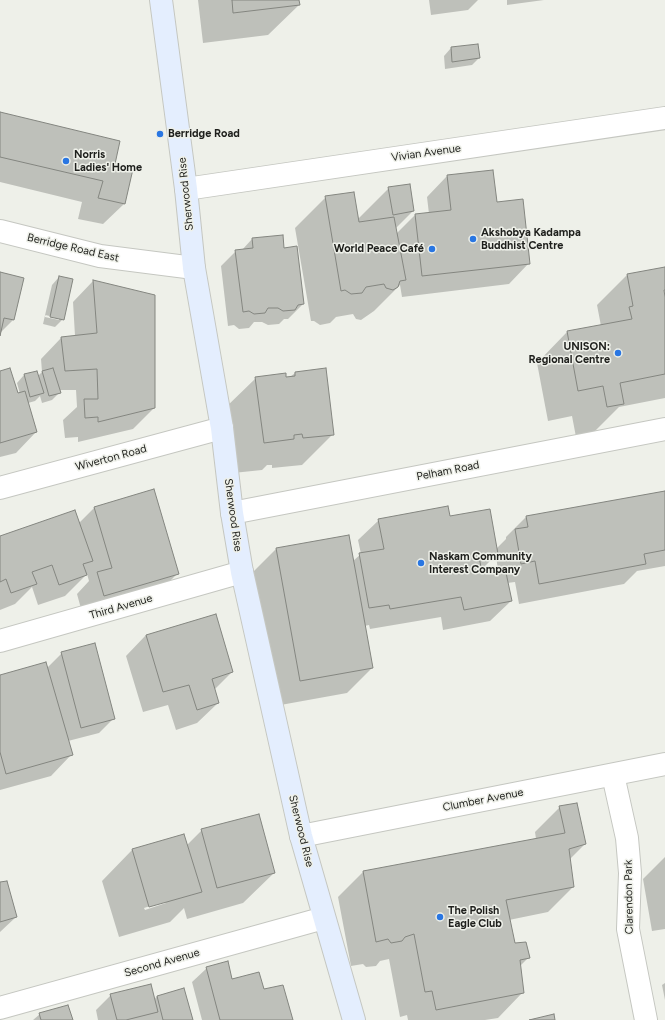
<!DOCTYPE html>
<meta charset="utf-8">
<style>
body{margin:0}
canvas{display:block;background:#eef0e9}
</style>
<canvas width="665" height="1020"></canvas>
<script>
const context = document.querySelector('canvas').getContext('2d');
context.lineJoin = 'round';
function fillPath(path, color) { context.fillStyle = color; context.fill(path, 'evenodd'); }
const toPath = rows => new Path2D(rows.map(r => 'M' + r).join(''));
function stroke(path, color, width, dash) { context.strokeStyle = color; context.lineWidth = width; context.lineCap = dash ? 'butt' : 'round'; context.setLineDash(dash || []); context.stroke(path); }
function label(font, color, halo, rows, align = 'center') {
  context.font = font + ' Figtree,sans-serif'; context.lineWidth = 3; context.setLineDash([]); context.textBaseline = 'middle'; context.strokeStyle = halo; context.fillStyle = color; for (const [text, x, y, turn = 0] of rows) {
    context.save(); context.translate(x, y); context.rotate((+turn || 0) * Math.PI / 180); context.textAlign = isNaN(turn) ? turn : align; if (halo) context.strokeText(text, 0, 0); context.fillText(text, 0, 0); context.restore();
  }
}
const shadow = toPath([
 [198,0,298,0,299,5,268,35,203,43],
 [429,0,478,0,468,10,431,15],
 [507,0,544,0,507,5],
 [478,45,479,58,472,65,445,69,444,56,451,48],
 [0,113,114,165,124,204,103,224,78,219,82,202,0,182],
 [447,176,496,203,529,263,509,284,402,297,400,285,374,311,361,320,356,319,353,314,336,317,330,323,320,325,314,321,311,321,295,228,326,197,357,220,389,188,413,211,395,229,396,234,415,215,429,214,427,197],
 [252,239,283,249,303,304,288,319,284,319,279,324,268,325,262,322,254,322,249,328,239,329,234,325,228,326,221,266,236,251,242,250],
 [665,268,665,398,619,407,592,434,576,437,572,416,548,421,537,363,567,332,601,326,597,305,627,275],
 [0,274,23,279,13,320,0,333],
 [59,277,63,319,55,327,43,324,52,285],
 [45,315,59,318,59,320,45,317],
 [93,281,154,408,133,429,78,442,78,437,65,438,63,420,77,407,76,390,59,390,60,392,52,400,42,403,40,396,35,401,28,403,36,432,16,453,0,457,0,372,17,394,20,394,17,383,24,375,38,376,42,372,41,359,61,338,75,336,73,302],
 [295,373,333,434,302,465,272,468,272,465,267,465,262,470,233,473,225,408,256,378,290,377],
 [153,490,178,573,157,594,83,616,77,594,89,581,87,574,65,596,38,605,32,587,15,604,0,610,0,537,79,523,94,508],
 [665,491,665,566,637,571,624,584,519,604,515,582,507,583,511,601,490,621,443,630,441,617,370,629,369,625,364,626,372,668,347,693,275,706,251,574,276,549,353,561,361,554,358,540,379,520,449,517,496,549,506,539,506,537,526,517],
 [496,555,498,571,481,574,481,570],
 [146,635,232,672,214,690,218,703,197,723,176,730,168,705,143,712,126,656],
 [62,653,114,718,99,733,68,741,71,755,51,776,0,790,0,676,47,668],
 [560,807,585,844,569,860,573,887,548,912,509,920,514,944,529,957,520,966,523,992,498,1018,485,1020,408,1020,407,1015,400,1017,389,959,380,961,376,966,366,967,363,964,351,966,338,897,363,872,536,839,535,832],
 [202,830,274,873,243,903,187,919,184,908,170,922,119,937,102,881,132,850,184,835,187,845],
 [166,901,166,903,145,910,144,908],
 [665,857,665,929,652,931,643,879],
 [0,884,16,917,0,932],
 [207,968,232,980,292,1020,202,1020,192,982],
 [665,983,665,1000,662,985],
 [183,989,192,1020,98,1020,96,1010,111,995,154,1000,157,996],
 [40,1014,72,1020,33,1020]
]);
const building = toPath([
 [232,0,299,0,300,5,233,13,232,0],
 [478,44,480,58,452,62,451,47,478,44],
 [0,112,120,141,115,164,133,169,125,204,98,198,103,181,0,157,0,112],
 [493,170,497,202,523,199,530,264,422,276,415,214,451,210,447,175,493,170],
 [410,184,414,211,393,215,388,187,410,184],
 [354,192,359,222,394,217,406,280,400,281,398,287,393,290,386,288,384,284,366,287,362,293,351,294,345,290,341,291,325,196,354,192],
 [283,235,284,248,297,246,304,304,298,305,295,310,283,311,278,308,268,308,265,313,254,314,249,311,243,312,235,250,253,248,252,238,283,235],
 [665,267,665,290,664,290,665,297,665,374,620,383,624,404,607,407,603,386,578,391,567,331,632,319,629,307,633,306,627,274,665,267],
 [0,272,24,278,14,320,4,318,0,336,0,272],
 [59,276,73,279,64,320,50,317,59,276],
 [93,280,155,295,155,408,98,422,98,417,85,418,84,399,98,399,97,369,65,371,61,337,97,333,93,280],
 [10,368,18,393,25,391,37,432,0,443,0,371,10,368],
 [53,368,61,393,49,396,42,371,53,368],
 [326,368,334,435,303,438,302,434,294,435,294,439,264,443,255,377,286,373,286,377,295,376,295,372,326,368],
 [37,371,44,393,30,397,24,374,37,371],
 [154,489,179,574,104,596,97,572,112,568,94,507,154,489],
 [665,491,665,550,644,554,646,564,539,584,535,561,521,564,515,529,528,527,526,516,665,491],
 [448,506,450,516,490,509,498,554,479,557,482,572,505,568,512,601,464,610,461,597,390,609,389,605,369,608,359,553,384,549,378,519,448,506],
 [75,510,93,561,83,564,87,575,59,585,52,565,32,572,37,584,11,593,6,579,0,582,0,536,75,510],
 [349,535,373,668,300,681,276,548,349,535],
 [216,614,233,672,212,679,219,703,197,710,189,685,163,692,146,635,216,614],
 [95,643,115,719,81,728,61,652,95,643],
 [46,662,73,755,6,774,0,752,0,675,46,662],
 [577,803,586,844,569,849,574,887,506,900,515,943,526,942,530,958,520,960,524,993,436,1010,432,991,425,992,414,934,405,937,402,941,391,943,388,939,376,942,363,871,565,833,559,806,577,803],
 [259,814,275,873,217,888,201,829,259,814],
 [184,834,202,892,149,907,132,849,184,834],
 [7,881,17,917,0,922,0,882,7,881],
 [228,961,232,979,259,972,264,989,283,985,293,1020,220,1020,206,967,228,961],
 [151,984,158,1012,126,1020,117,1020,110,994,151,984],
 [184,988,193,1020,163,1020,157,996,184,988],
 [68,1005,73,1020,41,1020,39,1013,68,1005],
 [554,1014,555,1020,529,1020,554,1014]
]);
const minor = toPath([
 [186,189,665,118],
 [0,231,100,256,194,268],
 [0,488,222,428],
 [232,513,665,429],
 [0,641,242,572],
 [613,775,627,838,630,873,628,929,646,1020],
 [301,836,665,764],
 [0,1008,324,918]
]);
const secondary = toPath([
 [161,0,186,189,194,268,222,428,232,513,242,572,301,836,354,1020]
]);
const markers = [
 [160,134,4,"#2976e2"],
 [66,161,4,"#2976e2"],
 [473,239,4,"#2976e2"],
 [432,249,4,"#2976e2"],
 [618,353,4,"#2976e2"],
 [421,563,4,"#2976e2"],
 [440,917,4,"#2976e2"]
];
const poiNames = [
 ["Berridge Road",168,134],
 ["Norris",74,155],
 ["Ladies' Home",74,168],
 ["Akshobya Kadampa",481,233],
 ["Buddhist Centre",481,246],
 ["World Peace Café",424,249,"right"],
 ["UNISON:",610,347,"right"],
 ["Regional Centre",610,360,"right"],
 ["Naskam Community",429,557],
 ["Interest Company",429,570],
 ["The Polish",448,911],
 ["Eagle Club",448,924]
];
const streetNames = [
 ["Vivian Avenue",426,153,-8],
 ["Sherwood Rise",186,194,-96],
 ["Berridge Road East",73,248,13],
 ["Wiverton Road",111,458,-15],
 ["Pelham Road",448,471,-11],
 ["Sherwood Rise",233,515,82],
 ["Third Avenue",121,607,-16],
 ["Clumber Avenue",483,800,-11],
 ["Sherwood Rise",301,831,76],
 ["Clarendon Park",629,897,-91],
 ["Second Avenue",162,963,-16]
];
fillPath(shadow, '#0003');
fillPath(building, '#bec0ba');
stroke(building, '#848680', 1);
stroke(minor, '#c5c7c1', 24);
stroke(secondary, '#c5c7c1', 24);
stroke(minor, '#fff', 22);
stroke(secondary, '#e4eefe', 22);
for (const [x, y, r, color] of markers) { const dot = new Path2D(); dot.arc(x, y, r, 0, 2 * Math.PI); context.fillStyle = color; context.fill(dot); stroke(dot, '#eef0e9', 1.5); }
label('bold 11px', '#1e1f1c', '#eef0e9', poiNames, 'left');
label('11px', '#1e1f1c', '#eef0e9', streetNames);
</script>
